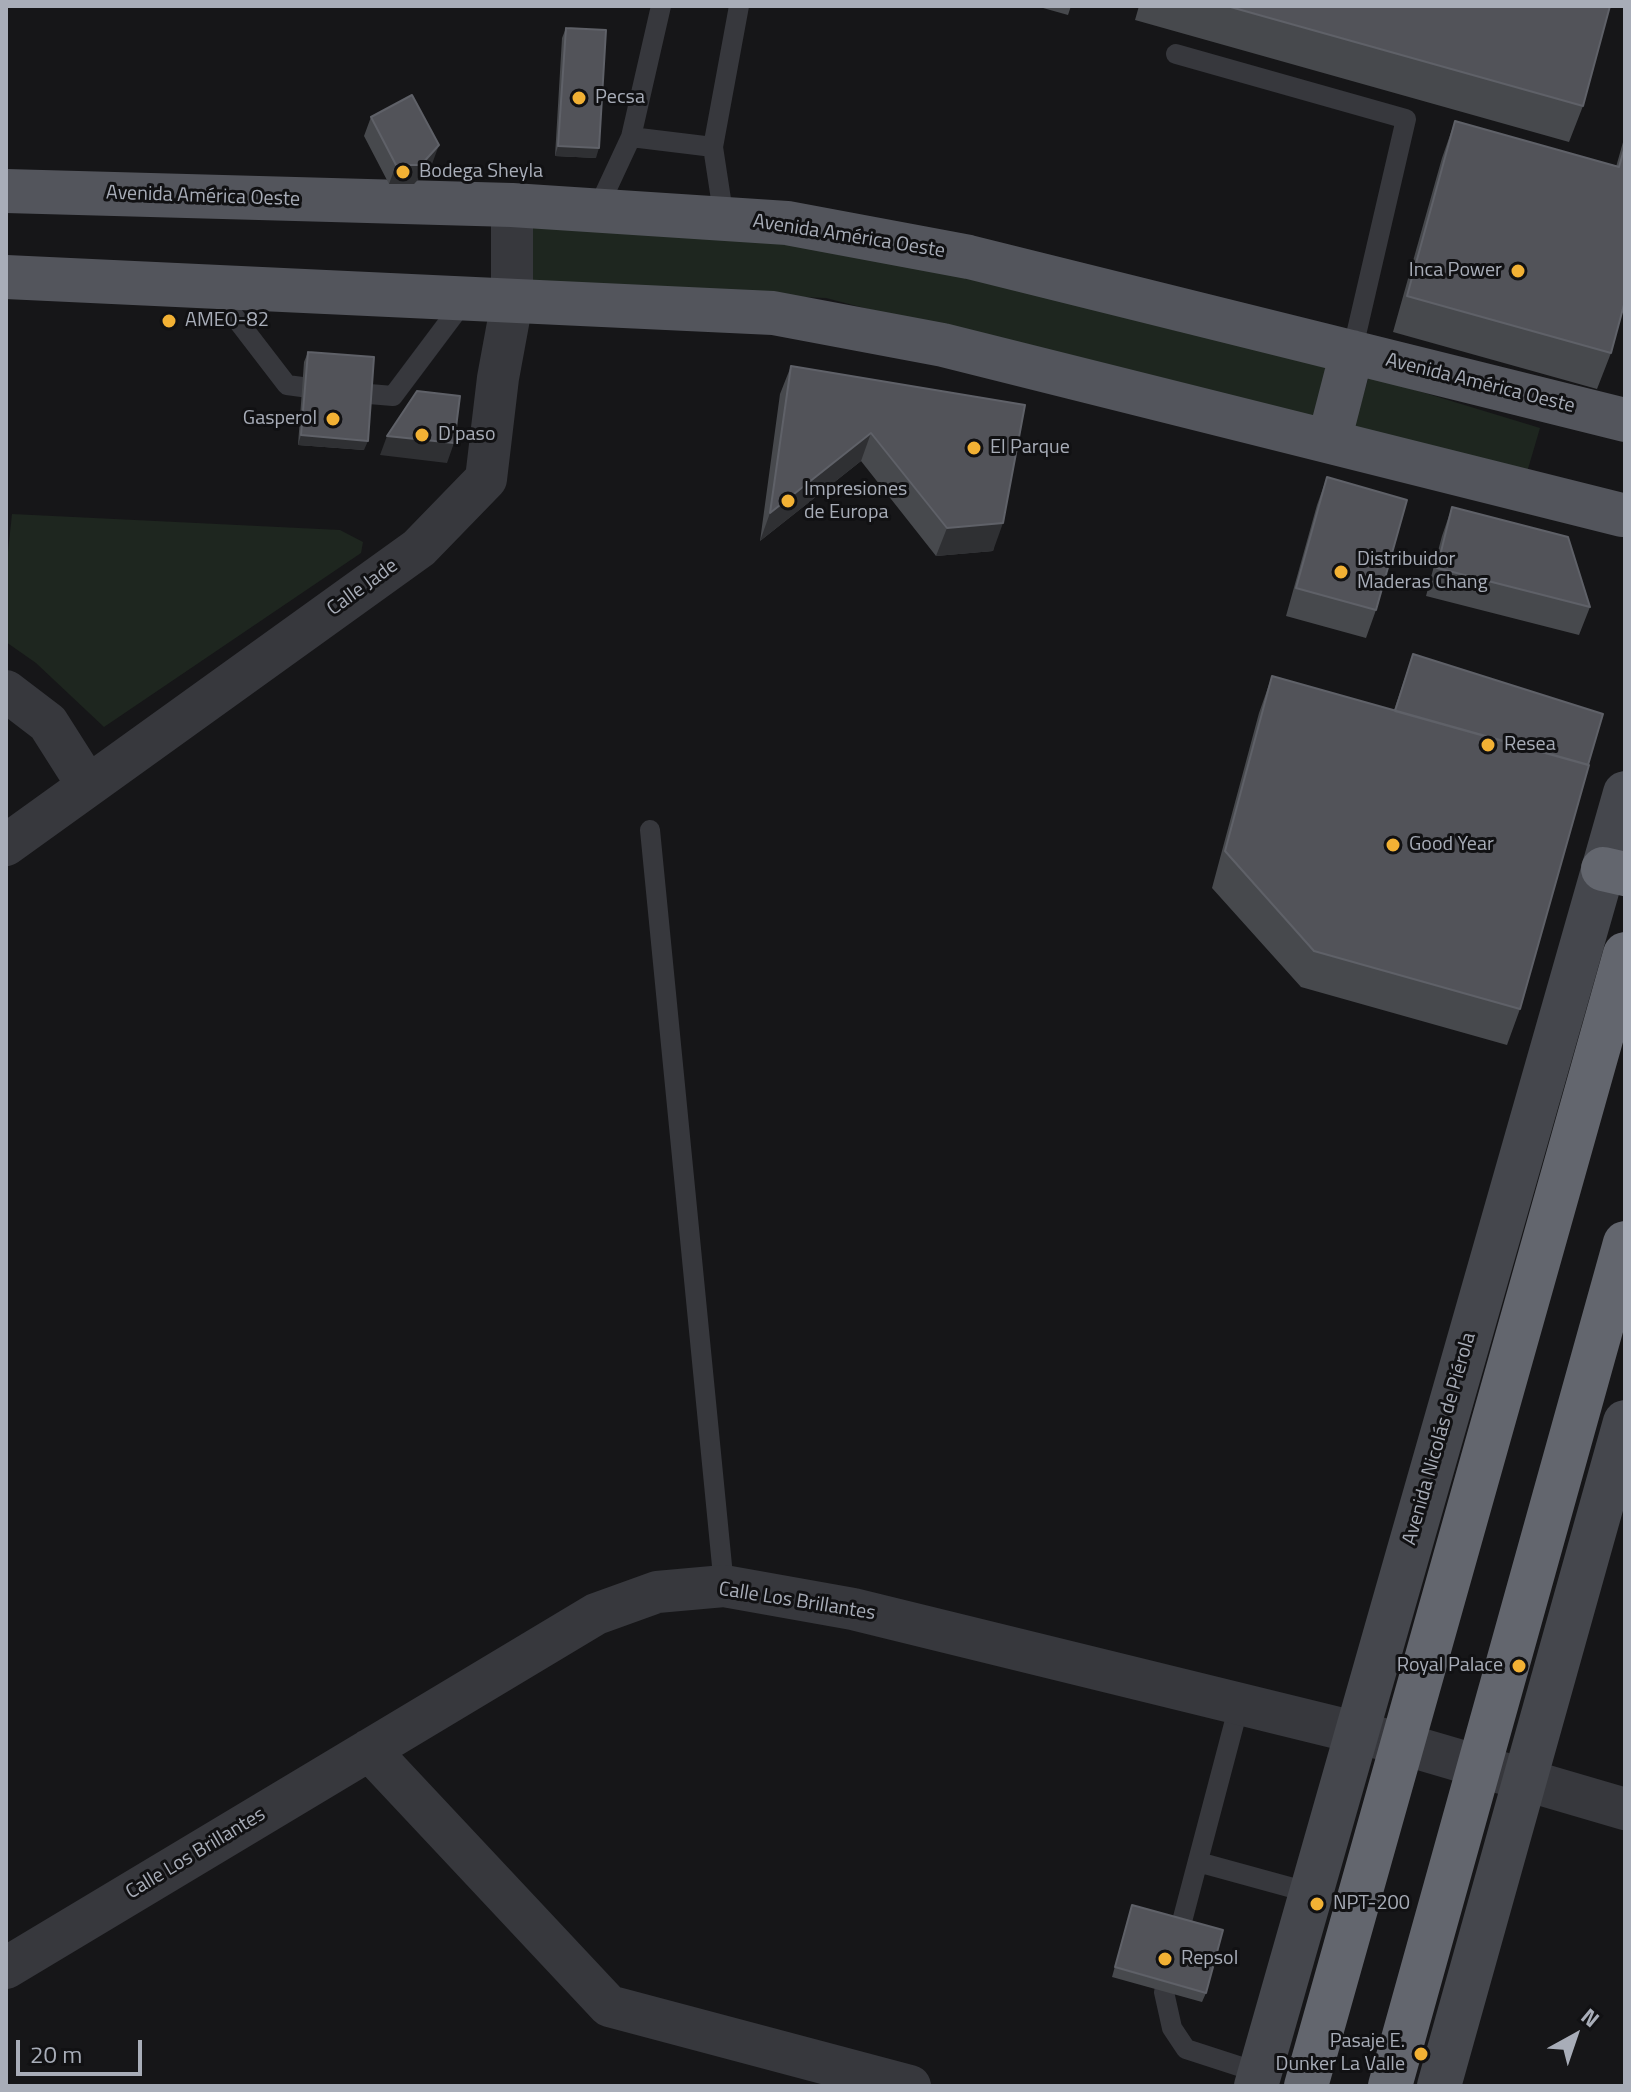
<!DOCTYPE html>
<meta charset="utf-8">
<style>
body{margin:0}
#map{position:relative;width:1631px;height:2092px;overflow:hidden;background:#161618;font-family:"Titillium Web",sans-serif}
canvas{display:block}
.frame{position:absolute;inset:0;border:8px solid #a8adb8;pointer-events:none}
.north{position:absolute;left:1535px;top:1996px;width:80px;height:80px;-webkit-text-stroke:6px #111113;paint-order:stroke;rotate:40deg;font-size:22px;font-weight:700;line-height:32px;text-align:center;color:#a8adb8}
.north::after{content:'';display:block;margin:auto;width:28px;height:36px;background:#a8adb8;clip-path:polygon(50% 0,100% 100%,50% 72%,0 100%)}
.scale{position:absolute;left:16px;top:2040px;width:126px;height:36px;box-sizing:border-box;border:4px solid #a8adb8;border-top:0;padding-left:10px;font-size:24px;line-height:28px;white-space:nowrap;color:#a8adb8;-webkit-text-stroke:6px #111113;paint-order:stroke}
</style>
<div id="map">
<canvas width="1631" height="2092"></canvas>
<div class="frame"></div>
<div class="north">N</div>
<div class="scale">20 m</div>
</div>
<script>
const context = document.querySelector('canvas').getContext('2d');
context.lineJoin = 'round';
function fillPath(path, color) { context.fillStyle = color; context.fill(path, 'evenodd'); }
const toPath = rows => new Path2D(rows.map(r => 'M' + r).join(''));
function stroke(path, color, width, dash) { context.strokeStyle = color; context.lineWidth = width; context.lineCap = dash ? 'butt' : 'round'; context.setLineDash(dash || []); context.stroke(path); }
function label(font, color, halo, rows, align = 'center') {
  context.font = font + ' "Titillium Web",sans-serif'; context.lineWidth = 6; context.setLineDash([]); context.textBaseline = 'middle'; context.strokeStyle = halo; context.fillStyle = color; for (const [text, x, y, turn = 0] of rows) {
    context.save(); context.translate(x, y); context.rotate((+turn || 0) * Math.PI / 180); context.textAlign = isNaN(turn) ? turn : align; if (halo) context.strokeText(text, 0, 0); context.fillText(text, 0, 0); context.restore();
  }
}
const green = toPath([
 [533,220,815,241,1334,365,1312,425,826,298,529,286],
 [1369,376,1540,428,1525,479,1352,434],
 [12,514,340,530,363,542,361,553,104,727,36,663,6,642,6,570]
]);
const lane = toPath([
 [1176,54,1406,119,1352,352],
 [631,137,661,6],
 [713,147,739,6],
 [597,210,631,137,713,147,724,219],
 [214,290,287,385,302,387],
 [369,394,393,396,465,300],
 [650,830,724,1586],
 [1198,1862,1311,1893],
 [1180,1929,1239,1705],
 [1164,1992,1172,2028,1186,2049,1260,2073]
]);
const street = toPath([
 [6,691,48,723,88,786],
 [6,845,419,548,486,479,498,378,512,302,512,205],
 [369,1750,609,2006,910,2086],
 [6,1968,596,1614,657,1592,724,1586,853,1609,1403,1744,1625,1809]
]);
const secondary = toPath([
 [1256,2086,1625,793],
 [1439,2086,1625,1422]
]);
const primary = toPath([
 [6,191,512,205,787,223,969,257,1625,420],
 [6,277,773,313,943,345,1622,515],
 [1329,441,1352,352]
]);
const highway = toPath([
 [1603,869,1625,874],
 [1306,2086,1625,954],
 [1390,2086,1625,1243]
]);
const wall = toPath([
 [1036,6,1071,6,1068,15],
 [1139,6,1610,6,1583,106,1569,142,1135,20],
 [566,28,596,158,555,156,562,38],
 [371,117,432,164,414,184,389,184,364,136],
 [1455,121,1616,167,1625,135,1625,301,1611,353,1597,389,1393,332,1442,158],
 [308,352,364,450,298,445,304,362],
 [791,366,1025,405,993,551,936,556,861,461,760,541,780,394],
 [1327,477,1376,610,1366,638,1286,616,1317,505],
 [1452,507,1590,607,1579,635,1426,596,1442,536],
 [1413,654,1520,1009,1507,1045,1301,987,1212,888,1259,713,1272,676,1394,710],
 [1132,1905,1206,1993,1202,2002,1112,1977]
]);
const shadedWall = toPath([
 [439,145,432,164,414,184,389,184,396,165],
 [558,146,599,148,596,158,555,156],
 [871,433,861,461,760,541,770,513],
 [301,435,368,441,364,450,298,445],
 [387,436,454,443,447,463,380,455],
 [1003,523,993,551,936,556,947,528]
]);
const building = toPath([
 [1227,6,1610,6,1583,106,1227,6],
 [566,28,606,30,599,148,558,146,566,28],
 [412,95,439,145,421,165,396,165,371,117,412,95],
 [1455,121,1619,167,1625,146,1625,301,1611,353,1407,296,1455,121],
 [308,352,374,357,368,441,301,435,308,352],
 [791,366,1025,405,1003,523,947,528,871,433,770,513,791,366],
 [417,391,460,396,454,443,387,436,417,391],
 [1327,477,1407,500,1376,610,1296,588,1327,477],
 [1452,507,1568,537,1590,607,1437,568,1452,507],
 [1413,654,1603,714,1588,765,1395,711,1413,654],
 [1272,676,1589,765,1520,1009,1314,951,1225,851,1272,676],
 [1132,1905,1223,1930,1206,1993,1115,1967,1132,1905]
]);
const markers = [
 [579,98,8,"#f2b134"],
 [403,172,8,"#f2b134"],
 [1518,271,8,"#f2b134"],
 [169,321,8,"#f2b134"],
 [333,419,8,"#f2b134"],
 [422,435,8,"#f2b134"],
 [974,448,8,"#f2b134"],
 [788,501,8,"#f2b134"],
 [1341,572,8,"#f2b134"],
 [1488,745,8,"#f2b134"],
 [1393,845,8,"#f2b134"],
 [1519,1666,8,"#f2b134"],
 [1317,1904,8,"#f2b134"],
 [1165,1959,8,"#f2b134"],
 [1421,2054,8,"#f2b134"]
];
const poiNames = [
 ["Pecsa",595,98],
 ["Bodega Sheyla",419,172],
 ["Inca Power",1502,271,"right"],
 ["AMEO-82",185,321],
 ["Gasperol",317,419,"right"],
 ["D'paso",438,435],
 ["El Parque",990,448],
 ["Impresiones",804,490],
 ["de Europa",804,513],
 ["Distribuidor",1357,560],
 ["Maderas Chang",1357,583],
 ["Resea",1504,745],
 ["Good Year",1409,845],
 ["Royal Palace",1503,1666,"right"],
 ["NPT-200",1333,1904],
 ["Repsol",1181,1959],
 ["Pasaje E.",1405,2042,"right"],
 ["Dunker La Valle",1405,2065,"right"]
];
const streetNames = [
 ["Avenida América Oeste",203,197,2],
 ["Avenida América Oeste",849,237,9],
 ["Avenida América Oeste",1480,384,14],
 ["Calle Jade",363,588,-36],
 ["Avenida Nicolás de Piérola",1440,1439,-74],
 ["Calle Los Brillantes",797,1602,9],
 ["Calle Los Brillantes",196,1854,-31]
];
fillPath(green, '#1e261f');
stroke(lane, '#37383d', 20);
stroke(street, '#37383d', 42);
stroke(secondary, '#45474d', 44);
stroke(primary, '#53555c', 44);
stroke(highway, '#63666e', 44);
fillPath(wall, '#47494d');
fillPath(shadedWall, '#2f3033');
fillPath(building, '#525359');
stroke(building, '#5f6168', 2);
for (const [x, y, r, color] of markers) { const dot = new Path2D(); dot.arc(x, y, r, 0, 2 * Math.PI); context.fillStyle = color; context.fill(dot); stroke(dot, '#111113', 3); }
label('20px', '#a8adb8', '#111113', poiNames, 'left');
label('20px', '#a8adb8', '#111113', streetNames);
</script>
